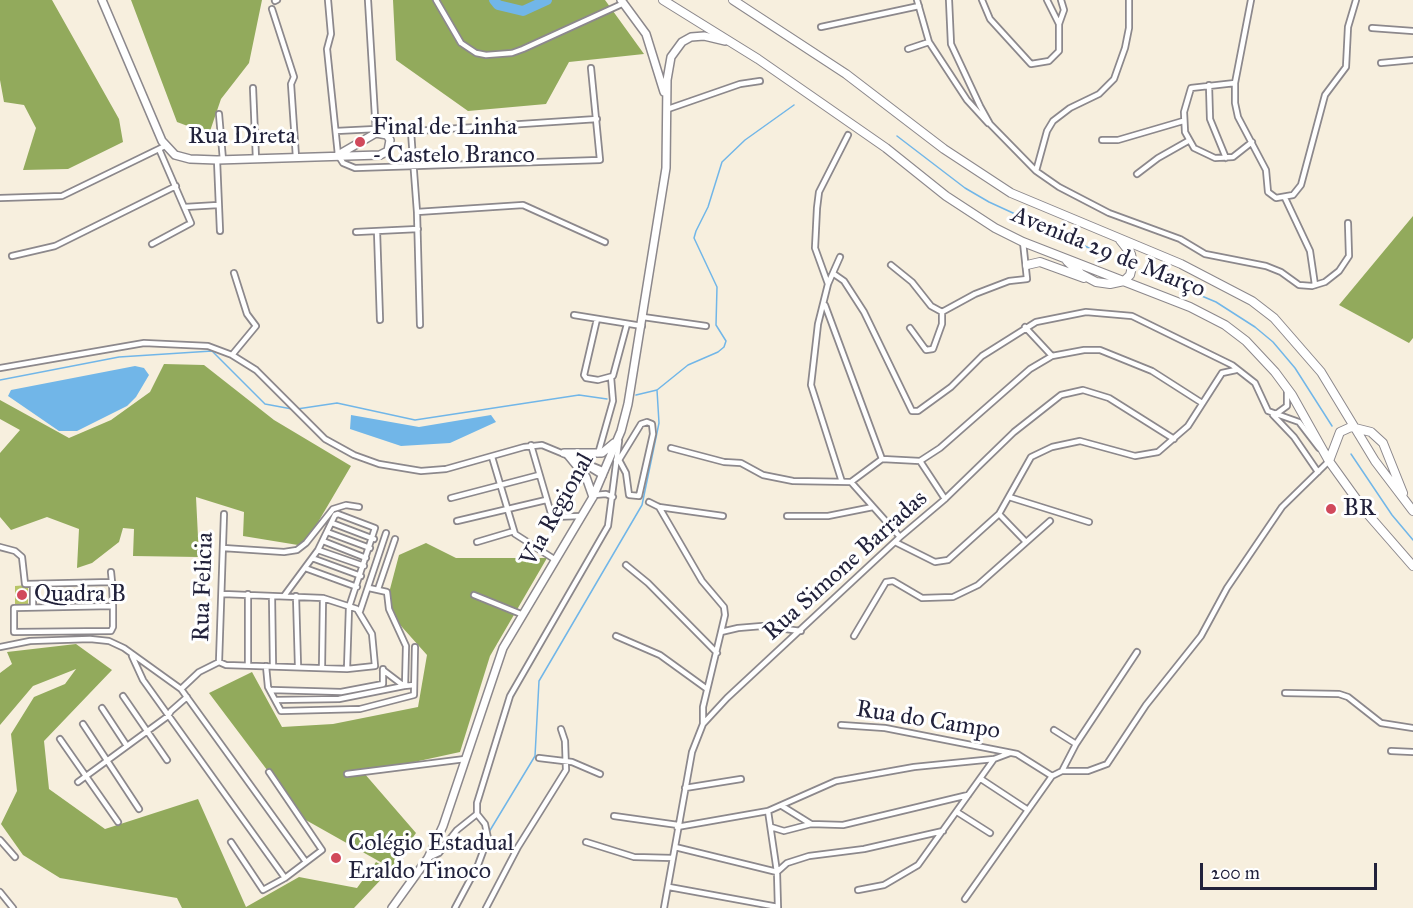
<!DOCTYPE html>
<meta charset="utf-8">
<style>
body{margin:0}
#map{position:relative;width:1413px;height:908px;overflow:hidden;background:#f7efde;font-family:"IM FELL Great Primer",serif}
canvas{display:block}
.scale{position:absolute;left:1200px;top:863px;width:177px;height:27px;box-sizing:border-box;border:3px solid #22223b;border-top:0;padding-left:8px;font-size:18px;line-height:21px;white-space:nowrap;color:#22223b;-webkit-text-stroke:4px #fff;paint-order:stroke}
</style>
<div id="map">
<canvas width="1413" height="908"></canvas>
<div class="scale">200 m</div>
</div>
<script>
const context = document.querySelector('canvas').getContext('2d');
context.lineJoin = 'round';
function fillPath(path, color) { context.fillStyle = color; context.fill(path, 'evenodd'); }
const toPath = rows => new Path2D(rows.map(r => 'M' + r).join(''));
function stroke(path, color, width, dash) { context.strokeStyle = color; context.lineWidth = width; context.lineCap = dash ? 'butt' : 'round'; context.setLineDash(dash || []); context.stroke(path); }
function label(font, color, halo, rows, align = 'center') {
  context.font = font + ' "IM FELL Great Primer",serif'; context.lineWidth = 6; context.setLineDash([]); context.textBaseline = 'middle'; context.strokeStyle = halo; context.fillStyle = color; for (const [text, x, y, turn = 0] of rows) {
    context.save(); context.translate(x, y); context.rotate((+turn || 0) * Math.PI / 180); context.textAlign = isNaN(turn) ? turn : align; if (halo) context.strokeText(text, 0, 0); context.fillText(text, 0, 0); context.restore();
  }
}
const green = toPath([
 [28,585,28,605,15,605,15,586]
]);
const forest = toPath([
 [0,0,52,0,119,119,123,142,68,169,23,170,36,128,24,105,4,102,0,80],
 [131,0,262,0,249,63,221,99,209,134,177,122],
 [393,0,605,0,644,54,569,62,546,104,468,111,396,60],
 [1413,216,1413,338,1409,343,1339,305],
 [164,364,204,365,274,420,351,466,304,546,243,536,244,512,196,497,199,557,133,556,134,529,123,528,119,542,92,563,77,568,79,529,47,517,11,530,0,517,0,453,20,430,0,419,0,400,69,438,111,420,150,392],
 [426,543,456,558,547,558,490,656,460,752,364,773,416,833,391,868,304,819,209,693,252,672,282,727,333,724,418,707,427,655,385,608,399,555],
 [76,644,112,670,44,741,49,789,105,829,198,799,246,907,299,877,357,888,376,862,390,870,354,908,182,908,177,898,60,878,23,855,1,824,17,791,11,734,34,697,65,684,76,669,33,686,0,725,0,673,12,664,7,652]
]);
const water = toPath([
 [135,366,144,368,149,375,136,397,127,406,77,431,59,431,8,396,11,390],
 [351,415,419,427,491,415,496,422,450,443,401,446,350,429]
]);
const stream = toPath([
 [897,136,965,188,989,202,1111,258],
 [1140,270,1216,302,1255,327,1273,342,1295,368,1332,426],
 [0,380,119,357,212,351,265,404,292,409],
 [636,395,657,390,688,365,718,352,724,347,726,341,716,325,717,287,694,238,696,231,708,207,722,162,745,140,794,105],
 [297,409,337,403,415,420,579,395,607,399],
 [1351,454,1392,515,1413,540],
 [489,832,535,756,539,681,642,505,659,423,657,390]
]);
const river = toPath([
 [494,0,498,5,523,11,547,0]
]);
const street = toPath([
 [328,0,331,34,327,49,338,155,343,163,355,168,600,160,591,68],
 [368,0,376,133],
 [436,0,461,43,476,53,486,55,512,53,523,49,624,3],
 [917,0,929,42,967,100,988,123],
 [949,0,951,44,980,106,990,124,1036,171],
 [982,0,990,19,1031,64,1049,61,1059,51,1059,24,1064,10,1061,0],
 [1047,0,1059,24],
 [1129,0,1129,28,1125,48,1114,79,1099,94,1070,108,1053,121,1047,131,1036,171,1059,187,1109,213,1180,239,1205,254,1266,266,1281,272,1299,285,1312,286,1325,282,1339,271,1349,256,1348,223],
 [1251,0,1235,83,1235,103,1238,117,1266,170,1268,192,1276,198,1293,195,1301,185,1325,95,1346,67,1348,27,1356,0],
 [275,1,277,0],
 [272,9,294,77,291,84,296,157],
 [821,27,919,6],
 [1372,28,1413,31],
 [908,49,929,42],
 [1381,63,1413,60],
 [1235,83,1191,88,1184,112,1185,132,1194,148,1215,158,1233,157,1252,142],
 [1209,85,1210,119,1226,158],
 [253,88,256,159],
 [668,109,740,84,760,81],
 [219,114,223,160],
 [336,131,376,129],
 [411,132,417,212,420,325],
 [386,133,597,119],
 [1102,140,1118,140,1183,121],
 [217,160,220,231],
 [1137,174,1158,158,1188,141],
 [0,198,62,196,165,146],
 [1285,198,1310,251,1315,285],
 [185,207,218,205],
 [417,212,523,205,605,242],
 [377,231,380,320],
 [356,232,418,229],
 [152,244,191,223,159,149],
 [12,256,55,246,176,186],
 [840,257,828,284,818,324,811,385,842,482],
 [891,265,912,282,931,306,942,312],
 [834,274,844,281,864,312,912,411,918,411,951,387,982,356,1036,322,1086,312,1132,316,1232,365,1255,383,1268,411,1299,422,1319,448],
 [828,284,815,248,817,208,819,192,848,135],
 [825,305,882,459,920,461,940,448,1030,369,1052,356,1084,350,1100,350,1152,371,1202,403],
 [942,312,975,294,1009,281,1027,279,1023,242],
 [574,315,642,326],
 [643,317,706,326],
 [597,319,584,375,586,378,598,380,613,376,627,324],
 [1025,327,1052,356],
 [910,328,926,350,933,349,942,324,942,312],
 [232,355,256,326,247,314,234,273],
 [0,368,144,343,208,346,232,355,256,370,325,439,354,455,379,464,421,471,446,469,524,447,542,445,605,471],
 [1276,414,1287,406,1287,390],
 [1273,415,1294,437,1318,472],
 [531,445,552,517,581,516],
 [671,448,724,462,741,463,763,475,793,481,851,482,882,459],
 [598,454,613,401,611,377],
 [492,457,515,534,554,559],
 [616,460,619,460,641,424,647,422,652,424,653,434,639,496,629,495,626,473,619,460],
 [920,461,945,499],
 [580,462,603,476],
 [851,482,900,537],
 [594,495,606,494,613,497],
 [1009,497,1089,522],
 [451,498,539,475],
 [649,502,659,507,723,516],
 [659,507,702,581,724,607,725,615,721,632],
 [999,514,1026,542],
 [787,516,828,516,873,507],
 [457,521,546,500],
 [332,523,374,539],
 [327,532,370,548],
 [323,541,366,558],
 [477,542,514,531],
 [895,542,935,562,948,560,999,514,1031,457,1052,447,1080,441,1135,456,1158,452,1188,426,1222,373,1236,370],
 [0,547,15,551,22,557,25,584,112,582],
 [223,548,284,552,297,550,306,543,333,509,346,505,359,507],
 [318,550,364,566],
 [312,558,361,576],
 [626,565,648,583,717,653],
 [305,568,357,587],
 [111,572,112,582,113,606,113,627,111,631,14,632,14,608,113,606],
 [33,584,33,607],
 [369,588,387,592,389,609,406,646,405,686],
 [378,589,395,539],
 [223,594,323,598,357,609,372,634,375,666],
 [474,595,521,614],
 [272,596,273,666],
 [284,596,318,550,335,515,338,514,375,528,349,607,347,669],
 [296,596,298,666],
 [360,611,386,533],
 [616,636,660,655,707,689],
 [854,636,886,582,893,581,922,598,953,597,978,585,1050,521],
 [0,647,30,641,90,639,109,641,124,648,181,689,306,862],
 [132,656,143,680,285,878],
 [219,662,224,514],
 [248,665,248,594],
 [266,666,268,687,281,711,360,709,414,695,415,647],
 [322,667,323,598],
 [383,670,404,686,414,685],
 [181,689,199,672,219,662,226,665,347,669,375,666],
 [272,690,341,692,383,684,383,669],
 [1285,693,1339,694,1348,697,1381,723,1413,728],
 [123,696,167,760],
 [276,700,339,699,404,686],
 [102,708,127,746],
 [83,724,139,809],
 [703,724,703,707,721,632,738,628,762,626,801,631],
 [841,725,885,728,1017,754,1052,776],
 [1054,730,1076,744],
 [60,739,118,822],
 [1391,751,1413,752],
 [539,758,572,762,600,774],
 [1062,771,1088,771,1107,764,1146,705,1201,636,1227,588,1282,507,1329,461],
 [347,774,465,759],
 [981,779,1028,810],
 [78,782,168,716,171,711,187,697],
 [685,788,741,779],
 [782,806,811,824],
 [768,811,777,872,778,908],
 [957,812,990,833],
 [614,816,678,825],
 [677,827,768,811,836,781,914,767,994,759],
 [771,827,784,831,811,824,843,825,968,795],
 [0,840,15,857],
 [231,842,263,890,285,878,322,850,269,772],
 [586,842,634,857,673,858],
 [675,847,777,872],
 [428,858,439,853,457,830,477,814,477,803,510,696,608,526,619,441],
 [777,872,787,863,809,856,864,849,943,831],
 [669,887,778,907],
 [858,890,884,885,918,865,994,759,1010,753],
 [0,892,13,908],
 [965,899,1052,776,1062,771,1076,744,1137,652],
 [455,908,478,865,488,838,485,824,477,814],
 [486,908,518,847,566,770,565,741,561,729],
 [664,908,692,752,703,724,727,698,900,537,945,499,1014,432,1061,395,1083,390,1109,398,1174,439]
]);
const secondary = toPath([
 [102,0,162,141,175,155,190,159,217,160,380,155,388,151,390,140,387,135,376,133,338,155],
 [621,0,646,34,664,92],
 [564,453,602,453,614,443],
 [568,455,586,477,593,497],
 [392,908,428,858,443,826,503,648,593,497,621,431,628,404,666,168,667,80,671,57,682,42,691,37,704,36,725,41]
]);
const primary = toPath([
 [663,0,758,59,886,148,946,196,995,228,1023,242,1190,307,1225,325,1246,341,1275,372,1292,395,1329,461,1365,511,1413,566],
 [733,0,846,74,944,149,1011,193,1181,264,1252,301,1274,318,1321,372,1375,461,1413,511],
 [1067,261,1081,274,1096,282,1110,284,1124,281,1130,275,1133,263,1131,254,1120,240],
 [1027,265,1040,262,1084,278],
 [1329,461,1340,432,1351,427,1371,432,1383,443,1403,493]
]);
const markers = [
 [360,142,6,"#d1495b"],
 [1331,509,6,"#d1495b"],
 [22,595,6,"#d1495b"],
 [336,858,6,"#d1495b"]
];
const poiNames = [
 ["Final de Linha",372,128],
 ["- Castelo Branco",372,156],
 ["BR",1343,509],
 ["Quadra B",34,595],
 ["Colégio Estadual",348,844],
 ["Eraldo Tinoco",348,872]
];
const streetNames = [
 ["Rua Direta",242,137],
 ["Avenida 29 de Março",1108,253,22],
 ["Via Regional",558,510,-61],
 ["Rua Simone Barradas",846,566,-42],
 ["Rua Felicia",204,587,-88],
 ["Rua do Campo",928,721,9]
];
fillPath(green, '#b8c567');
fillPath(forest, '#92aa5c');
fillPath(water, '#71b6e8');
stroke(stream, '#71b6e8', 1.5);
stroke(river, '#71b6e8', 10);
stroke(street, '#8c888c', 8);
stroke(secondary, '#8c888c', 10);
stroke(primary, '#8c888c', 10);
stroke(street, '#fff', 4.5);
stroke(secondary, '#fff', 7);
stroke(primary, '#fff', 8);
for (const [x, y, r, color] of markers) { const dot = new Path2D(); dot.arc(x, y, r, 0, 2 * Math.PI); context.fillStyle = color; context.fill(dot); stroke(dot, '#fff', 2); }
label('24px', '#22223b', '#fff', poiNames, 'left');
label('24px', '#22223b', '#fff', streetNames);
</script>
